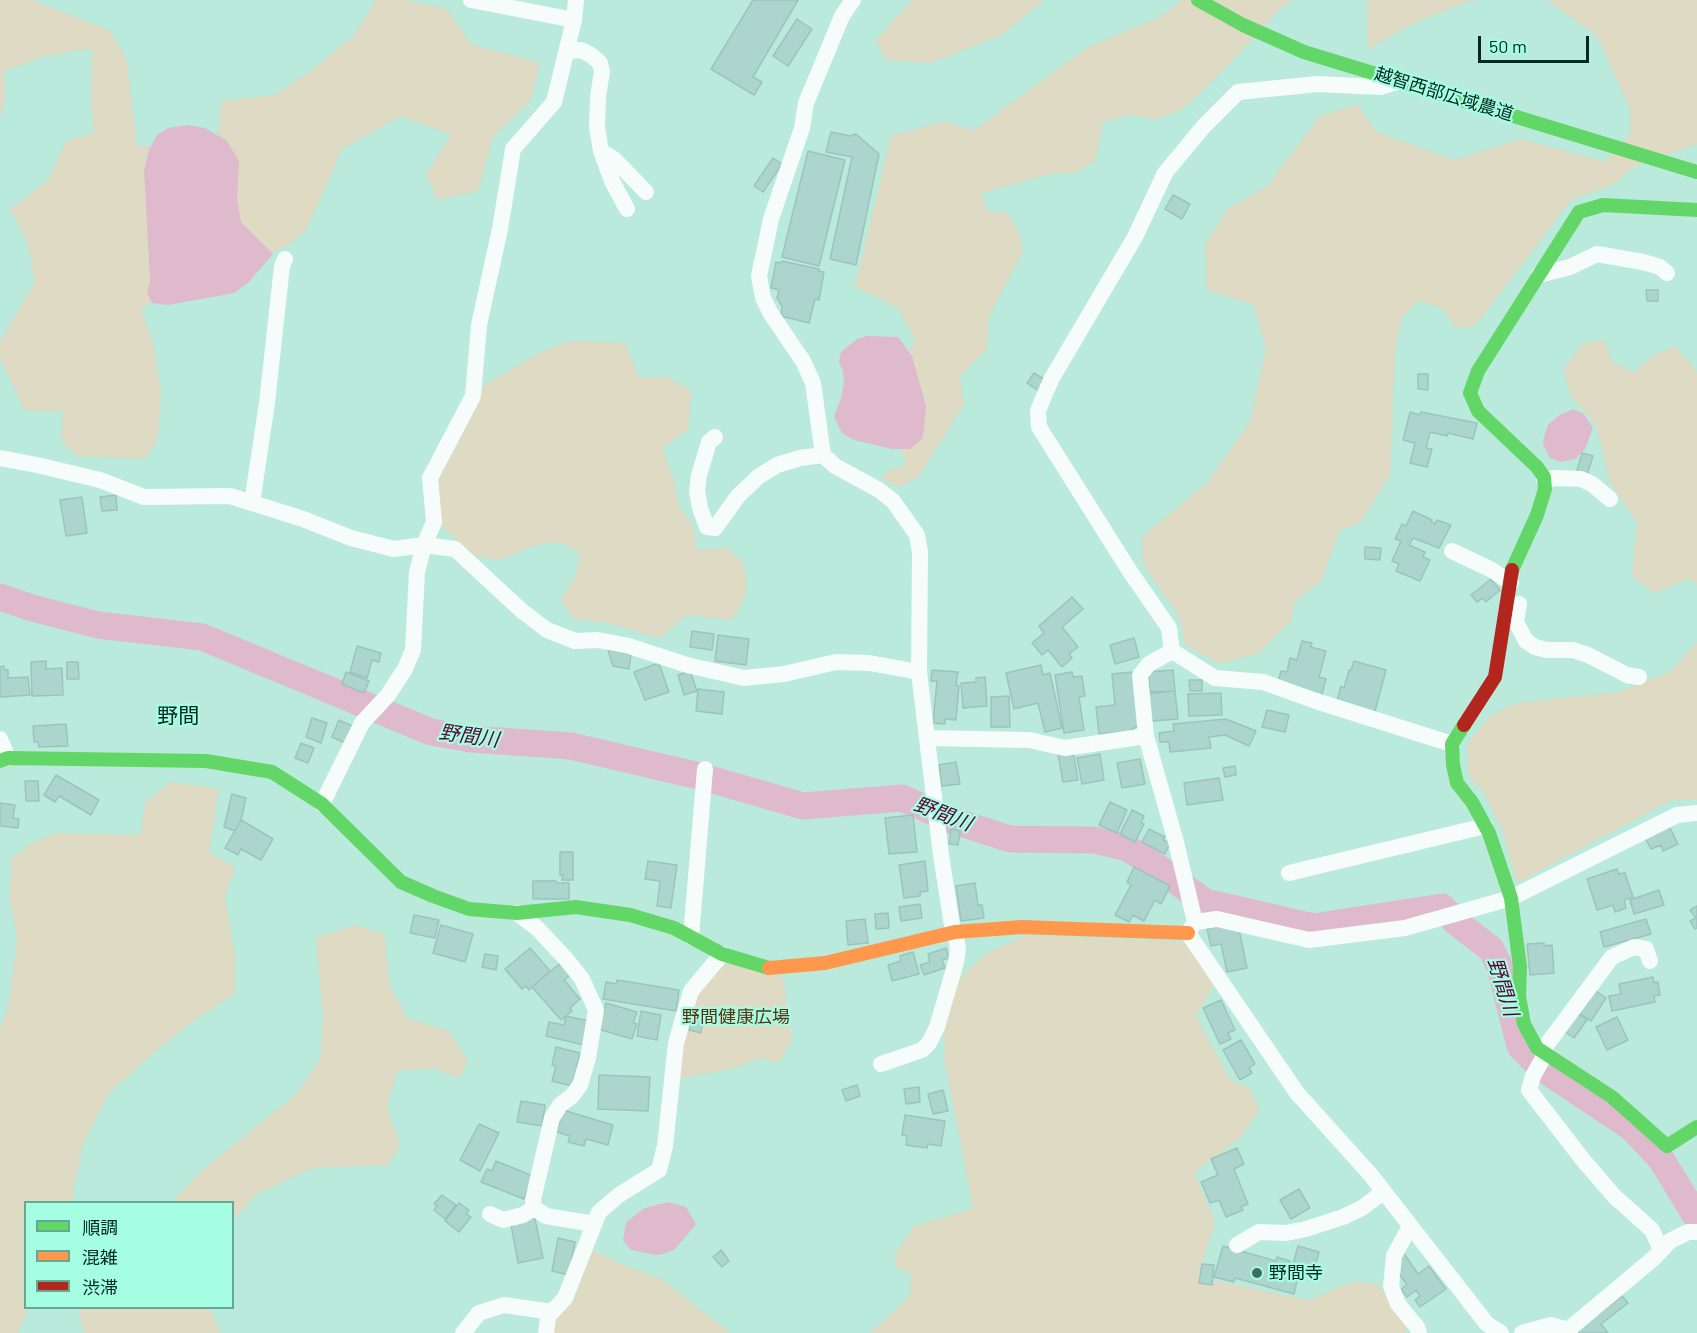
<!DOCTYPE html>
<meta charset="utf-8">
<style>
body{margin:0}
#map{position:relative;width:1697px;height:1333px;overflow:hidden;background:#baeadb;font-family:Barlow,"Noto Sans JP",sans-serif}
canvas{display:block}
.legend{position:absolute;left:24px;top:1201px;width:210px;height:108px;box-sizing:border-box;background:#a6fee2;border:2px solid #64a994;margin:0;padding:8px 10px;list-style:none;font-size:18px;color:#022a20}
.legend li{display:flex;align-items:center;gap:12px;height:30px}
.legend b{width:30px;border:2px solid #64a994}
.scale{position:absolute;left:1478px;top:36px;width:111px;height:27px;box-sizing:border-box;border:3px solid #022a20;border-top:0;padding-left:8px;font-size:18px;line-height:21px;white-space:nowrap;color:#022a20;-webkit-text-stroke:4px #a6fee2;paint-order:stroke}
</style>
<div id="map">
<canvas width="1697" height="1333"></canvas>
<ul class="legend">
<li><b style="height:8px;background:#63d668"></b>順調</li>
<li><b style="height:8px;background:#ff974d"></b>混雑</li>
<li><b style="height:8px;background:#b3261e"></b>渋滞</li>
</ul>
<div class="scale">50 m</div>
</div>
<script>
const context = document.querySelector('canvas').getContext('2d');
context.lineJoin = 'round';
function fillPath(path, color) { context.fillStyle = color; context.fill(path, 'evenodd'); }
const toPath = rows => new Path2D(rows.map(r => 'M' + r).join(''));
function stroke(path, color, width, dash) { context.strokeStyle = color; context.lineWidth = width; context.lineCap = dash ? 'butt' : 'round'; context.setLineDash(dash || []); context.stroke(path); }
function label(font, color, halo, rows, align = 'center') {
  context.font = font + ' Barlow,"Noto Sans JP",sans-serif'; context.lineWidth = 4.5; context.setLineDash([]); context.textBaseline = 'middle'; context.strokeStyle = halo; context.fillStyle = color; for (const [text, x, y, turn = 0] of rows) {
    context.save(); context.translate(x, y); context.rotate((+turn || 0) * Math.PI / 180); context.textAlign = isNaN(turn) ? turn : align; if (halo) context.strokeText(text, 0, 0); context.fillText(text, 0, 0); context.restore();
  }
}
const green = toPath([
 [0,0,33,0,109,30,126,57,137,145,217,152,221,101,275,95,312,70,353,36,376,0,404,0,447,9,471,44,540,63,530,101,493,136,478,191,437,200,426,174,451,135,400,116,342,149,307,228,291,243,251,263,172,282,141,310,154,347,161,392,158,439,145,459,77,456,61,441,63,411,25,411,0,358,0,342,35,281,27,241,10,209,48,180,66,141,94,132,91,102,92,50,78,50,43,57,4,71,5,97,0,118],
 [912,0,1044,0,1001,35,930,63,886,60,876,40],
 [1182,0,1292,0,1279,10,1216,78,1181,110,1155,119,1129,115,1103,122,1096,159,1078,172,1050,174,982,193,987,211,1007,213,1018,230,1023,251,989,316,987,349,960,376,964,404,919,476,900,487,882,479,887,471,906,465,899,433,899,370,915,339,898,308,855,286,891,136,944,121,974,130,1088,47,1160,17],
 [1367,0,1483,0,1471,1,1420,20,1368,49],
 [1547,0,1697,0,1697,144,1631,168,1617,183,1571,200,1475,326,1456,328,1443,309,1420,300,1401,318,1395,352,1390,475,1361,522,1339,531,1321,581,1295,601,1291,621,1259,653,1220,664,1185,645,1179,616,1143,565,1142,536,1206,484,1250,422,1266,349,1254,305,1207,290,1205,245,1227,209,1267,186,1320,116,1357,104,1376,132,1454,160,1521,139,1605,162,1631,133,1629,107,1597,36],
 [1603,339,1612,361,1633,373,1654,355,1675,346,1697,372,1697,585,1690,578,1654,593,1632,576,1637,523,1610,482,1596,425,1571,396,1563,370,1581,345],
 [571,341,625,343,639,378,666,376,692,391,688,429,662,449,675,484,678,506,692,524,697,550,728,548,744,565,747,587,741,605,731,620,687,615,659,638,608,623,573,619,561,599,576,575,580,553,561,542,536,545,498,560,475,556,442,527,438,482,479,402,484,385,545,350],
 [1697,642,1697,800,1671,800,1517,883,1502,830,1485,794,1469,777,1467,744,1490,716,1515,703,1619,692,1669,672],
 [170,782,219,789,209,852,235,867,225,897,235,956,235,993,193,1021,154,1052,108,1094,83,1144,73,1192,73,1202,26,1202,26,1308,28,1308,18,1333,0,1333,0,1029,9,1003,17,940,10,899,11,860,31,843,57,833,140,835,145,803],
 [354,925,384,934,390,986,407,1018,449,1031,468,1061,459,1078,434,1068,397,1071,387,1107,400,1144,389,1165,313,1168,256,1194,233,1220,232,1202,172,1202,199,1173,296,1094,320,1060,323,1017,316,938],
 [1027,935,1185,942,1214,985,1196,1016,1230,1080,1250,1088,1259,1110,1241,1137,1194,1173,1215,1222,1198,1277,1308,1300,1355,1281,1377,1284,1406,1323,1406,1333,870,1333,909,1297,912,1275,895,1266,895,1254,914,1226,973,1209,945,1061,943,1007,962,976,985,954],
 [729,964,783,977,792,1041,778,1063,761,1058,734,1068,679,1079,678,1058,693,994,717,968],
 [593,1250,623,1265,660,1278,730,1333,552,1333,551,1321,572,1304],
 [77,1308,210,1308,220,1333,84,1333]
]);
const water = toPath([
 [187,125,205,128,227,141,239,161,237,200,241,222,273,254,248,283,234,293,168,305,152,303,147,293,150,280,144,170,149,150,157,135,168,128],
 [867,336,898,337,912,356,926,406,923,438,910,449,892,449,854,440,842,433,834,417,841,398,844,383,843,371,839,362,841,352,857,339],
 [1573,409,1584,414,1593,428,1585,449,1575,459,1560,462,1549,457,1543,444,1544,437,1548,425,1558,416],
 [668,1202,686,1207,696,1224,693,1228,675,1249,664,1254,656,1255,631,1250,623,1240,626,1222,645,1208]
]);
const river = toPath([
 [0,597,32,608,98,625,202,637,431,732,471,739,571,746,699,776,803,806,902,798,951,820,1010,839,1094,840,1127,848,1150,862,1205,902,1313,927,1442,907,1457,923,1491,949,1500,967,1520,1046,1539,1066,1632,1128,1661,1159,1697,1218]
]);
const building = toPath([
 [753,0,798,0,753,77,762,82,754,95,711,69,753,0],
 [797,19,812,29,788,66,773,56,797,19],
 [831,132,850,136,856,134,879,154,856,265,830,259,852,157,826,152,831,132],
 [808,151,845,160,819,266,782,257,808,151],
 [773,158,782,164,763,192,754,186,773,158],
 [1173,195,1190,204,1182,219,1165,209,1173,195],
 [782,261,819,269,818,271,824,272,819,300,815,299,809,323,781,316,782,306,777,298,779,290,771,288,776,262,782,263,782,261],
 [1646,290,1658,290,1658,301,1647,301,1646,290],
 [1034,373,1047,381,1040,392,1027,383,1034,373],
 [1418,374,1428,374,1428,390,1418,389,1418,374],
 [1410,412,1420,415,1421,412,1477,423,1473,439,1448,433,1447,436,1430,432,1426,448,1432,449,1427,467,1410,463,1415,443,1403,440,1410,412],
 [1582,453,1593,456,1586,478,1576,474,1582,453],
 [116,495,117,510,102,511,100,497,116,495],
 [82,497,87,533,66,536,60,500,82,497],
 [1413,511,1432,520,1431,522,1435,524,1437,520,1451,525,1439,548,1413,538,1409,545,1425,552,1423,557,1430,560,1420,581,1396,571,1399,564,1392,561,1401,541,1395,539,1402,524,1406,526,1413,511],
 [1365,547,1381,548,1380,560,1365,559,1365,547],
 [1491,579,1500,590,1486,602,1483,598,1477,602,1471,595,1491,579],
 [1072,597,1083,609,1062,627,1078,647,1069,654,1072,658,1062,667,1048,650,1042,655,1032,643,1044,633,1039,626,1072,597],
 [692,631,714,634,712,650,690,647,692,631],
 [718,635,749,639,746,665,715,661,718,635],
 [1134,638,1139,657,1115,664,1110,645,1134,638],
 [1302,641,1312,643,1311,647,1326,651,1319,677,1326,679,1321,698,1277,686,1281,671,1287,672,1290,658,1297,660,1302,641],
 [357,646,381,653,379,662,372,660,367,678,350,672,357,646],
 [608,650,631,654,629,669,613,666,608,650],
 [46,661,46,669,62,668,63,695,32,696,31,662,46,661],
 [1354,661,1386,670,1374,715,1336,704,1341,686,1344,688,1349,670,1351,670,1354,661],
 [67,662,78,662,79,679,67,679,67,662],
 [659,663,669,692,645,700,634,672,659,663],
 [1041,665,1043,675,1050,673,1062,728,1045,732,1038,703,1014,709,1006,673,1041,665],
 [4,666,5,670,8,670,8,678,28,677,30,695,0,697,0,667,4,666],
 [932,670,958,672,956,685,959,686,956,720,945,719,945,724,933,723,937,681,931,681,932,670],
 [1173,670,1175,691,1150,692,1148,672,1173,670],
 [690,671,697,691,684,695,678,675,690,671],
 [346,672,369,681,364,693,342,684,346,672],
 [1072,672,1073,677,1082,676,1085,696,1079,697,1084,730,1064,733,1055,675,1072,672],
 [1133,672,1138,726,1129,731,1099,734,1096,707,1115,705,1112,674,1133,672],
 [985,677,987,706,963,708,961,683,976,682,976,678,985,677],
 [1189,680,1202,680,1202,691,1190,691,1189,680],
 [698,689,724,692,722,714,696,711,698,689],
 [1175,691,1178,719,1152,721,1146,694,1175,691],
 [1221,693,1222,715,1189,716,1188,694,1221,693],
 [1009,696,1010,727,991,727,991,697,1009,696],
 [1267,710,1289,715,1285,732,1262,727,1267,710],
 [312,718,327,723,321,743,306,737,312,718],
 [1226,719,1256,731,1249,746,1225,735,1209,737,1211,748,1170,752,1169,742,1160,742,1159,733,1174,731,1173,724,1226,719],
 [339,720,352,726,345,743,332,737,339,720],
 [66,724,68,746,39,747,38,742,34,742,33,726,66,724],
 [301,743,314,748,308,763,295,758,301,743],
 [1073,751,1078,780,1063,782,1058,754,1073,751],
 [1100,754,1104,780,1082,784,1077,758,1100,754],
 [1140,759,1145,784,1122,788,1117,763,1140,759],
 [956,762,960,784,942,786,939,765,956,762],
 [1235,766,1236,775,1225,777,1223,768,1235,766],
 [56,775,99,800,91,815,59,796,55,802,44,795,56,775],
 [1219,778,1223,800,1187,805,1184,783,1219,778],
 [25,781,38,781,39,801,26,801,25,781],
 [232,794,246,798,241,820,235,831,224,827,232,794],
 [1110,802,1127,810,1117,833,1099,825,1110,802],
 [0,803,15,805,13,818,19,819,18,828,0,826,0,803],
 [1132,810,1144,816,1141,823,1144,824,1135,842,1120,834,1132,810],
 [913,815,917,852,889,854,885,818,913,815],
 [241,820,273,839,261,860,241,849,238,855,225,848,241,820],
 [1669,826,1678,844,1663,851,1661,845,1651,849,1645,838,1669,826],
 [951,829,960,831,958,845,949,844,951,829],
 [1149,829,1165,837,1163,840,1170,843,1165,854,1142,842,1149,829],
 [560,852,573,852,573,880,562,880,563,875,560,875,560,852],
 [648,861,677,865,671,908,657,906,660,881,645,879,648,861],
 [925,861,928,891,920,892,920,896,904,898,899,865,925,861],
 [1134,867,1170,886,1161,904,1155,900,1144,921,1133,915,1129,922,1115,915,1131,885,1127,882,1134,867],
 [1617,869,1619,874,1625,873,1633,897,1624,900,1626,908,1615,912,1613,905,1597,910,1587,879,1617,869],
 [533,881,556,881,557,883,569,883,569,899,533,899,533,881],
 [975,883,978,905,982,905,984,918,961,921,956,886,975,883],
 [1659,890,1664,905,1634,914,1630,900,1659,890],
 [920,904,922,918,901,921,899,907,920,904],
 [1697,906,1697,928,1695,929,1690,921,1696,918,1690,910,1697,906],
 [888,913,889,928,876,929,875,914,888,913],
 [414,915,439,920,435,938,410,933,414,915],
 [865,919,868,943,848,945,846,921,865,919],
 [1646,919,1651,934,1604,947,1600,932,1646,919],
 [1231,924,1239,929,1247,968,1227,972,1221,944,1211,946,1207,929,1231,924],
 [441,925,473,934,465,962,433,953,441,925],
 [1544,943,1544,946,1552,945,1554,973,1530,975,1527,944,1544,943],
 [530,948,550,971,529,990,526,986,522,989,505,969,530,948],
 [946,948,949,958,942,960,945,968,924,975,920,965,930,962,928,954,946,948],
 [913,952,919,974,892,981,888,965,901,961,900,956,913,952],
 [485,954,498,956,496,970,482,967,485,954],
 [563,961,573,973,564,980,580,999,570,1008,572,1011,561,1020,532,987,563,961],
 [1653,977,1654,983,1658,982,1660,995,1654,996,1655,1002,1612,1011,1609,996,1621,994,1619,984,1653,977],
 [617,980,679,990,676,1011,603,999,606,982,616,984,617,980],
 [1593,989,1606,998,1591,1021,1578,1012,1593,989],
 [1221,1000,1235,1030,1228,1033,1231,1039,1220,1044,1203,1008,1221,1000],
 [606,1003,637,1012,633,1023,637,1024,632,1039,598,1029,606,1003],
 [641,1011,661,1015,657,1040,637,1036,641,1011],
 [1577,1013,1587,1020,1574,1038,1565,1032,1577,1013],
 [566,1016,589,1021,584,1045,546,1036,549,1022,564,1025,566,1016],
 [692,1017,703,1019,701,1033,689,1030,692,1017],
 [1617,1017,1628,1040,1607,1050,1596,1027,1617,1017],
 [1241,1040,1255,1064,1249,1068,1252,1073,1240,1080,1223,1050,1241,1040],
 [556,1047,580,1053,572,1086,552,1081,556,1066,552,1065,556,1047],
 [599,1075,650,1077,648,1111,598,1109,599,1075],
 [857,1085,860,1096,846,1101,842,1090,857,1085],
 [919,1087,920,1102,906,1104,904,1089,919,1087],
 [943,1090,948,1111,933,1114,928,1094,943,1090],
 [521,1101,545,1105,542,1126,517,1122,521,1101],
 [563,1110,613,1125,608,1145,586,1139,584,1146,568,1142,570,1136,557,1132,563,1110],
 [905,1115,945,1121,941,1146,928,1144,927,1148,906,1145,907,1136,902,1135,905,1115],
 [479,1124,499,1133,480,1171,460,1160,479,1124],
 [1237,1148,1244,1164,1234,1169,1248,1204,1241,1207,1243,1210,1226,1217,1219,1200,1210,1203,1201,1182,1218,1175,1211,1159,1237,1148],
 [496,1161,533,1176,524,1199,481,1182,487,1169,492,1171,496,1161],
 [1299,1189,1310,1208,1291,1219,1280,1200,1299,1189],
 [442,1195,456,1205,445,1219,434,1210,437,1206,434,1204,442,1195],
 [459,1203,469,1210,466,1214,471,1217,459,1232,445,1221,459,1203],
 [534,1214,543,1258,518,1263,510,1219,534,1214],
 [558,1238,575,1242,569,1275,552,1271,558,1238],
 [1223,1246,1276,1261,1277,1257,1290,1261,1289,1265,1300,1268,1294,1294,1235,1278,1234,1282,1214,1277,1223,1246],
 [1298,1246,1319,1252,1314,1270,1293,1264,1298,1246],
 [721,1250,729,1261,722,1267,713,1257,721,1250],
 [1403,1252,1418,1274,1429,1266,1446,1289,1420,1307,1415,1300,1420,1296,1416,1290,1407,1297,1401,1289,1407,1285,1396,1269,1403,1252],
 [1202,1264,1214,1265,1212,1285,1199,1283,1202,1264],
 [1622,1296,1628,1303,1601,1324,1608,1333,1579,1333,1577,1331,1622,1296]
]);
const street = toPath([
 [853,0,842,16,806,103,802,128,771,219,759,276,763,298,771,314,803,361,813,383,823,455,835,466,879,490,893,501,917,535,920,552,919,672,941,855,953,932],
 [574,20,576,0],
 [567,51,581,50,591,55,600,63,602,72,598,96,597,127,601,151,614,159,646,192],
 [601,151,612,181,627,209],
 [1539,275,1570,267,1597,254,1643,262,1660,267,1667,273],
 [715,437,709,442,699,475,697,491,700,508,707,527,715,528,738,496,758,477,777,465,800,458,823,455],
 [0,458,37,465,100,480,144,497,230,496,303,519,351,538,394,549,424,545,455,549,522,611,547,630,575,641,598,640,629,646,687,665,744,678,784,674,836,662,869,663,919,672],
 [1544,480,1556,478,1581,479,1592,484,1610,499],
 [252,503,267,403,282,266,285,259],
 [1452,551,1492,570,1511,583],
 [1519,604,1516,622,1526,641,1535,647,1547,650,1573,650,1588,655,1627,675,1639,677],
 [1172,651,1169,628,1129,570,1039,427,1038,411,1044,396,1052,378,1135,237,1165,173,1204,126,1238,92,1318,84,1380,87,1397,82],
 [1172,651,1149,664,1140,675,1146,736,1176,842,1195,922,1188,933,1297,1093,1370,1174,1487,1324,1501,1333],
 [1172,651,1215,678,1263,682,1316,701,1452,744],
 [928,738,1029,740,1065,748,1146,736],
 [0,739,8,758],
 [322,804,362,723,388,695,405,669,413,650,417,572,424,545,434,522,430,478,473,396,479,325,500,229,513,149,554,102,574,20,471,0],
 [1289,873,1485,826],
 [517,913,537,928,566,959,582,979,596,1010,588,1058,580,1085,572,1096,560,1105,552,1118,533,1200,534,1208,546,1216,594,1224],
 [1195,922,1217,919,1309,940,1405,928,1511,898,1677,815,1697,813],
 [691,937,705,769],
 [1542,1051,1612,957,1634,947,1646,949,1650,961],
 [1546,1053,1533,1076,1529,1090,1583,1160,1614,1196,1652,1230,1661,1250],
 [881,1064,922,1050,929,1043,937,1027,956,962,958,949,955,932],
 [490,1214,503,1220,523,1215,534,1208],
 [1410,1226,1394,1256,1391,1286,1398,1304,1417,1327,1419,1333],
 [1237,1245,1259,1232,1286,1233,1306,1229,1343,1217,1362,1208,1383,1192],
 [1568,1330,1654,1258,1670,1241,1688,1232,1697,1232],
 [463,1333,479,1313,504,1305,552,1312,565,1298,599,1212,619,1195,659,1170,665,1146,676,1043,691,991,722,954],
 [546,1333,549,1311],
 [1522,1333,1551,1325,1568,1330,1570,1333]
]);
const fast = toPath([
 [1198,0,1243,25,1304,52,1697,172],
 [1512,570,1537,515,1545,489,1544,477,1537,467,1478,411,1470,393,1478,371,1579,212,1603,205,1697,210],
 [1464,725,1452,744,1453,765,1457,783,1472,802,1489,833,1511,898,1520,967,1519,996,1524,1024,1537,1048,1612,1097,1667,1146,1697,1127],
 [0,761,8,758,206,761,272,772,322,804,401,882,433,896,469,909,517,913,576,907,630,915,674,928,722,954,769,968]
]);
const slow = toPath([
 [769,968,825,963,955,932,1022,927,1188,933]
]);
const jam = toPath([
 [1464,725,1495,677,1512,570]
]);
const markers = [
 [1257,1273,6,"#426d61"]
];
const streetNames = [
 ["越智西部広域農道",1444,94,17]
];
const parkNames = [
 ["野間健康広場",736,1017]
];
const poiNames = [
 ["野間寺",1269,1273]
];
const waterNames = [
 ["野間川",469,736,8],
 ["野間川",943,814,21],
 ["野間川",1503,987,73]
];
const quarterNames = [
 ["野間",178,716]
];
fillPath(green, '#dfdac3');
fillPath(water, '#dfbacc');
stroke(river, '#dfbacc', 27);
fillPath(building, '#acd5cd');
stroke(building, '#9bc4bc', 1.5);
stroke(street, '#f5fcfa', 16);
stroke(fast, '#63d668', 14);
stroke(slow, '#ff974d', 14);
stroke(jam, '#b3261e', 14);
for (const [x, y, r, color] of markers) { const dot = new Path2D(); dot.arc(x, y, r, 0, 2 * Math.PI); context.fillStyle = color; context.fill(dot); stroke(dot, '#a6fee2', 2); }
label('18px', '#022a20', '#a6fee2', streetNames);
label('18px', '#5b3114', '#a6fee2', parkNames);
label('18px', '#022a20', '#a6fee2', poiNames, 'left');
label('italic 20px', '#5b0537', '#a6fee2', waterNames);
label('21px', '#022a20', '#a6fee2', quarterNames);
</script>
